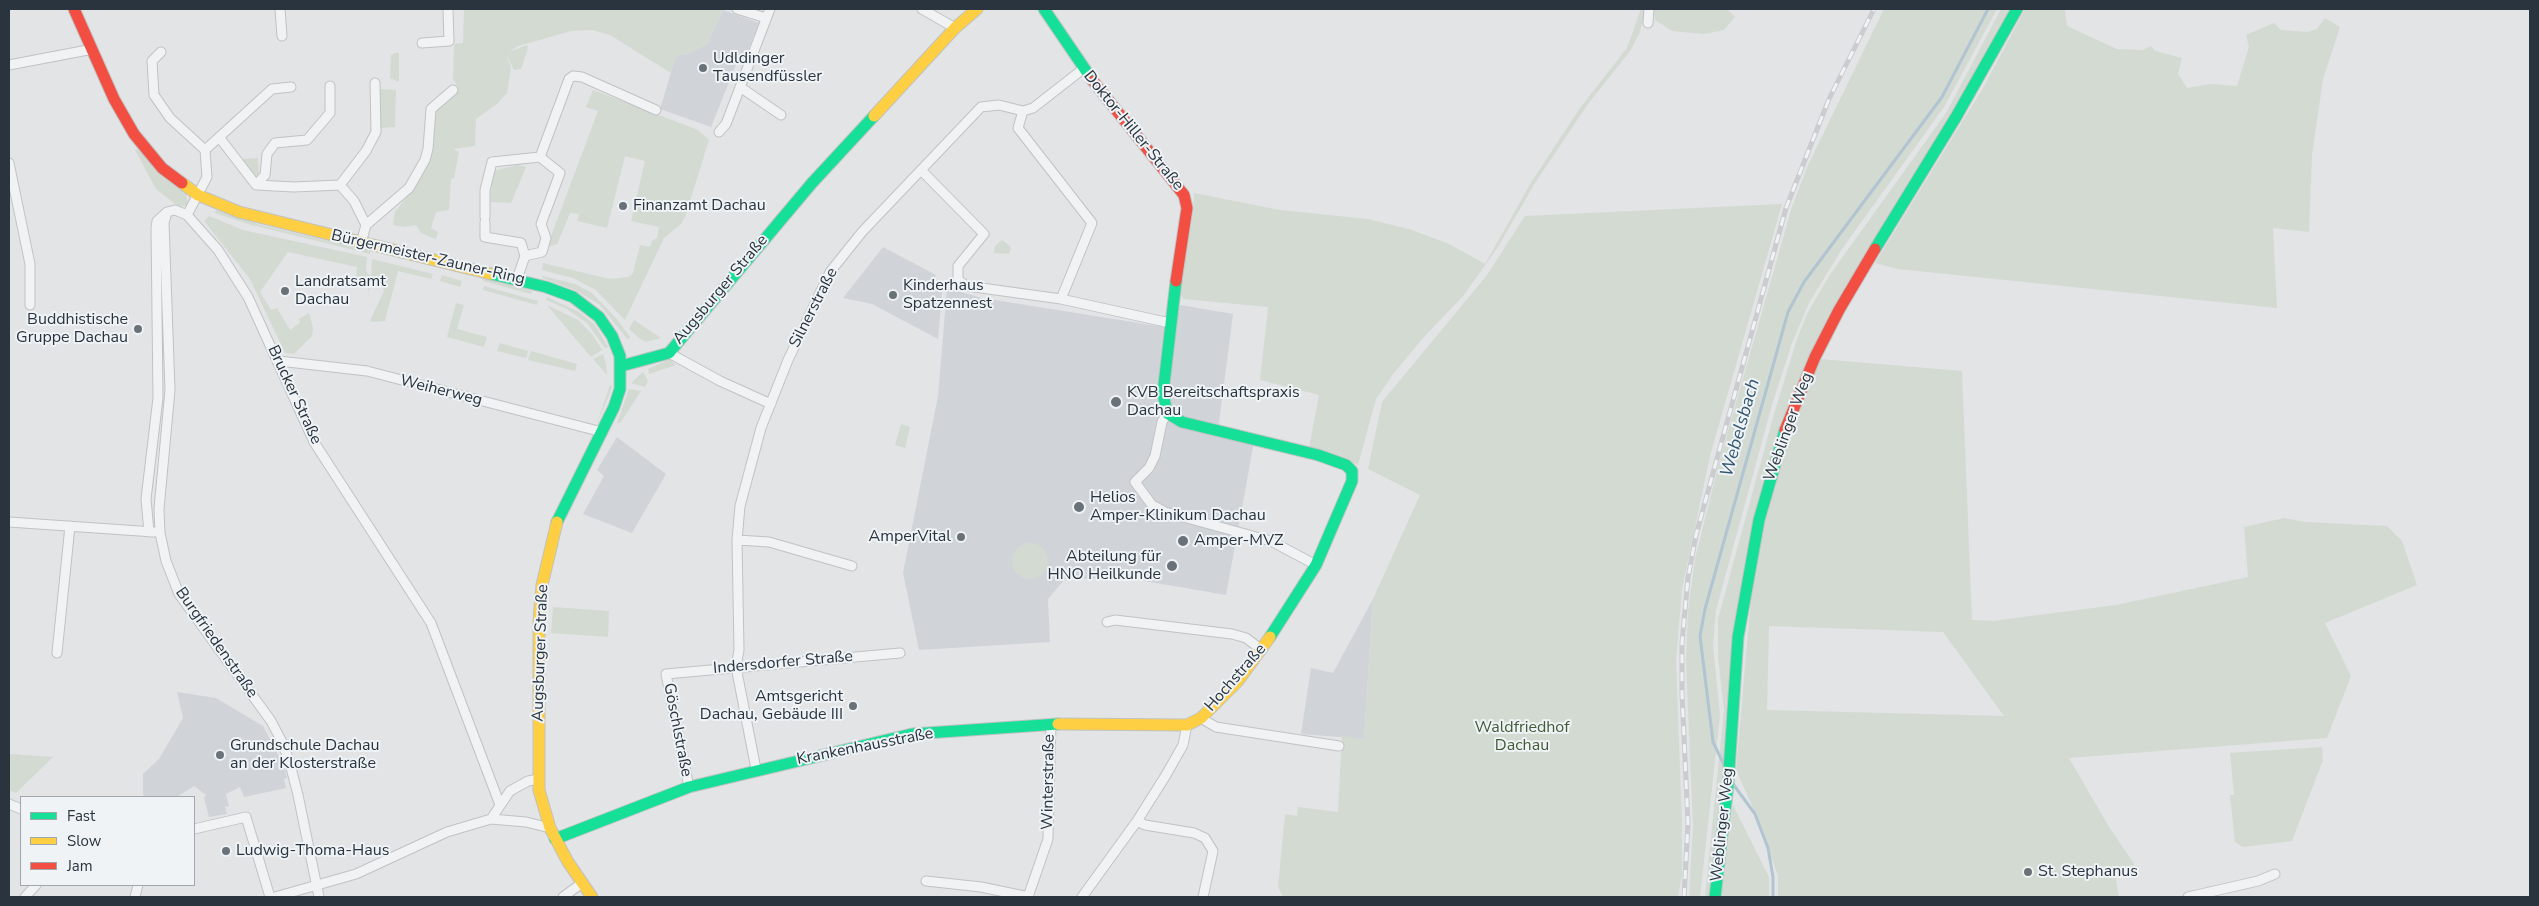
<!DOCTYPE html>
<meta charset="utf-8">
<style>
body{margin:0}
#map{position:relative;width:2539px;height:906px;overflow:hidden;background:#e2e4e6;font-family:"Nunito Sans",sans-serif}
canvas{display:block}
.frame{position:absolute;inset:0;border:10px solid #29343f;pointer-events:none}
.legend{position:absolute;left:20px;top:796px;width:175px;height:90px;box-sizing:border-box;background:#eff3f6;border:1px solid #a0a7ad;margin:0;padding:6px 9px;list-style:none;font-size:15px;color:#29343f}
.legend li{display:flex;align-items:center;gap:10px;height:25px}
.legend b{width:25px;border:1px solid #a0a7ad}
</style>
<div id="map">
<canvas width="2539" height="906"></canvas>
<div class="frame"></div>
<ul class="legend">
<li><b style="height:6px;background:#16e098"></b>Fast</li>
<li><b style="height:6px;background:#ffcf43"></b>Slow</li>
<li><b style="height:6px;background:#f24e42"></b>Jam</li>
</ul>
</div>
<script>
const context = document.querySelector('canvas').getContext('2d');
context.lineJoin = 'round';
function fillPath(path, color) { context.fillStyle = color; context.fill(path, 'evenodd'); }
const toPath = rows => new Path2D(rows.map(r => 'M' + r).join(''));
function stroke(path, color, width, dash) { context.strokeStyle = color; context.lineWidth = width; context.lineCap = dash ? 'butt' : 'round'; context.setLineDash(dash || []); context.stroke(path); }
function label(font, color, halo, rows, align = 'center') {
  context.font = font + ' "Nunito Sans",sans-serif'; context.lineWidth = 4; context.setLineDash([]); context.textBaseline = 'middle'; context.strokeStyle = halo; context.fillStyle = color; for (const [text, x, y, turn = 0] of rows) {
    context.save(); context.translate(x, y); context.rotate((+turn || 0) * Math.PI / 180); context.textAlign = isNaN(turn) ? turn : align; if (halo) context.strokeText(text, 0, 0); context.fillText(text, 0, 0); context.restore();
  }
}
const built = toPath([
 [723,10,759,23,742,64,737,62,711,127,660,109,676,56,689,53,707,44],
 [883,247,936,275,930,288,942,292,938,339,872,304,843,298],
 [947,288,982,298,1164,327,1181,305,1233,314,1218,431,1254,442,1226,595,1127,578,1065,579,1048,599,1050,642,919,650,903,573,938,396],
 [617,437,666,474,632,533,583,514,604,476,597,470],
 [1373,599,1364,739,1301,734,1311,668,1333,673],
 [177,692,216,698,263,726,284,766,287,778,284,779,286,788,244,797,240,787,226,794,229,806,225,807,227,814,209,817,204,798,206,795,194,786,177,797,148,797,143,795,143,774,159,759,183,718]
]);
const green = toPath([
 [464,9,720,9,723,10,707,44,689,53,676,56,671,73,610,35,592,30,571,31,518,46,509,52,527,45,528,48,521,69,514,70,506,54,511,67,507,93,497,104,476,119,475,146,453,149,459,152,454,178,451,179,449,210,436,212,431,228,438,232,436,239,421,233,416,225,404,227,393,225,395,212,417,183,425,165,435,111,458,87,453,79,454,44,463,43],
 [1641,9,1645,9,1645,14,1639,34,1631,50,1588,104,1535,183,1498,247,1463,296,1423,338,1394,373,1376,399,1358,465,1309,448,1319,395,1260,380,1268,307,1183,299,1179,291,1193,215,1194,193,1280,210,1368,219,1409,229,1449,244,1485,264,1532,181,1580,108,1627,48],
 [1654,9,1727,9,1735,17,1724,30,1704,34,1672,31,1655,20],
 [1884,9,1997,9,1944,107,1842,249,1809,303,1792,343,1772,405,1716,610,1713,646,1720,715,1700,897,1689,897,1693,826,1686,661,1688,612,1695,559,1720,459,1792,207,1808,165],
 [2001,9,2012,9,1970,86,1892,213,1772,456,1727,741,1715,870,1711,897,1705,897,1724,710,1718,657,1718,619,1774,414,1797,339,1807,314,1829,276,1946,113],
 [2025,9,2065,9,2067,26,2117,49,2143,50,2151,46,2155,51,2182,58,2178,74,2187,88,2210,84,2237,86,2249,47,2246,35,2274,23,2281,30,2307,32,2317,29,2325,18,2340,27,2323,79,2312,155,2309,232,2273,228,2277,308,1898,269,1875,263,1983,88],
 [398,52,399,54,399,82,390,78,391,55],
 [379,89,396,90,395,127,380,128],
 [593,90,698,130,709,140,685,217,681,224,664,238,625,320,596,290,573,278,542,270,543,263,610,279,629,277,633,273,640,245,650,247,652,241,657,238,659,227,631,221,645,161,625,156,607,228,577,221,579,214,570,213,557,244,547,247,598,111,586,107],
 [139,149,157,171,186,194,188,205,179,207,156,189,135,150],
 [258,158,259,174,254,177,242,159],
 [517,165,526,167,511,203,490,202,493,171],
 [1782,204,1710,456,1682,589,1676,660,1682,823,1682,875,1678,897,1283,897,1278,887,1285,814,1297,816,1298,807,1338,812,1342,736,1364,739,1373,599,1420,495,1368,469,1382,402,1487,275,1525,216],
 [216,210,261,225,371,251,370,254,248,224,215,213],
 [209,216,243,230,367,257,366,272,371,276,372,259,433,274,431,279,398,271,385,321,374,322,370,321,384,291,381,283,372,276,367,302,369,290,362,278,356,277,357,267,288,252,260,292,271,310,277,308,290,330,300,323,299,319,309,313,313,328,312,336,294,354,285,353,250,279,204,221],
 [1002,240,1011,247,1009,254,994,253,995,246],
 [442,275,462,281,460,287,440,281],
 [543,276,575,284,592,293,615,317,630,337,628,340,600,305,577,291,542,278],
 [484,277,532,291,531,294,483,281],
 [484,286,538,301,537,305,483,290],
 [547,297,579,312,595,325,608,347,605,348,587,323,565,308,546,300],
 [456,303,464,305,457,329,487,337,484,347,447,337],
 [547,305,578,320,592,334,602,350,591,357],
 [634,320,661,338,646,342,640,339,629,329],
 [500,343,528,351,526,358,497,351],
 [531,351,577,364,575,371,528,360],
 [603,354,606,364,607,375,593,359],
 [670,359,676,365,649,374,648,369],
 [1820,359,1962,371,1972,620,1992,621,2116,605,2248,577,2244,527,2284,518,2305,522,2387,526,2402,541,2417,585,2325,623,2351,676,2327,738,2069,758,2109,827,2135,865,2114,869,2119,897,1778,897,1778,876,1758,819,1736,770,1755,553,1789,433],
 [1769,626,1943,632,2004,716,1767,710],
 [643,372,648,381,645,387,631,383],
 [610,385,612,386,608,398,597,423],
 [629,389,641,391,620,423,617,423],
 [901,424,910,427,905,448,895,445],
 '1012 561a18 18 0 1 1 36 0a18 18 0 1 1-36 0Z',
 [553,607,609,611,608,637,551,633],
 [2322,747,2323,760,2292,841,2243,847,2235,842,2230,795,2234,795,2230,753],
 [9,754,53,757,16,793,9,790],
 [1733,805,1769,877,1769,897,1721,897]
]);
const stream = toPath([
 [1726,769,1713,742,1700,636,1705,609,1788,312,1804,282,1942,97,1988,9],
 [1733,784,1755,814,1768,848,1773,877,1773,897]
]);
const street = toPath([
 [280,9,282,36],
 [737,9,766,18],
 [922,9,955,28],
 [1648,23,1649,9],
 [422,43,449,41,448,9],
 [161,52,152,61,154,95,170,118,205,150,207,177,187,215,218,250,248,297,314,442,431,623,500,805],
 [9,65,93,49],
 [740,87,781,115],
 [1023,111,1018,128,1092,223,1061,299],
 [1023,111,1033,108,1083,69],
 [719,132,726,124,770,9],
 [219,137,256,185,294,187,340,185,354,201,366,225],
 [205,150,272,89,291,87],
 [9,163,30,264,30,305],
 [921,170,984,234,958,266,958,280,967,286,1061,299,1170,323],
 [256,185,265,175,267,154,275,143,307,140,330,113,330,86],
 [340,185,366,151,376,132,375,83],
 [167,212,164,223,170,390,159,509,160,533,166,561,179,594,271,721,281,740,289,760,298,795,319,897],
 [485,217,485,190,492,162,540,157],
 [485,222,485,237,521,243,525,256,542,252,546,238,541,224,560,173,540,157,569,79,573,76,582,77,656,110],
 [361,243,366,225,409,188,425,160,428,149,431,109,453,90],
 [517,279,525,256],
 [669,353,720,381,771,404],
 [279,361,367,371,602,432],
 [1167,413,1162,422,1155,456,1149,468,1135,482,1152,505,1165,512,1271,541,1316,565],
 [9,522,154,532],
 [149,532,146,499,158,398,156,228,157,221,167,212,175,210,187,215],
 [737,540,769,542,852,566],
 [1107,622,1115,620,1232,634,1246,638,1262,650],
 [57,653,70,526],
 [1201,718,1216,727,1339,746],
 [756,769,736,667,739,650,737,540,740,506,761,428,788,360,830,272,862,232,981,107,999,105,1023,111],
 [689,787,666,674,900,653],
 [9,804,21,809],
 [491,819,510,791,528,781,539,779],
 [1137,821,1145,825,1194,833,1205,838,1213,851,1203,897],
 [194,829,246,817,270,897],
 [926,881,981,887,1029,897],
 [25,897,36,885],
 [135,897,138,885],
 [275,897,356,874,447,832,491,819,526,822,550,828],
 [563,897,582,883],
 [1028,897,1048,839,1051,724],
 [1082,897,1137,821,1166,775,1183,745,1187,725],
 [2188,897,2258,881,2275,874]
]);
const fast = toPath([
 [1044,9,1093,81],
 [1875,249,1956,117,2017,9],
 [491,274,546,287,573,297,599,317,612,336,620,356,620,389,614,407,557,522],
 [1176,281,1163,393,1167,413,1182,422,1318,455,1346,465,1352,471,1352,481,1316,565,1270,637],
 [621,366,669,353,812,183,874,116],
 [555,839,689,787,912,734,1058,724],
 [1715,897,1728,785,1738,637,1759,520,1785,430]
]);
const slow = toPath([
 [874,116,955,28,977,9],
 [182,183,198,195,239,212,491,274],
 [557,522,542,585,539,621,539,790,550,828,568,862,592,897],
 [1058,724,1187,725,1201,718,1238,681,1270,637]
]);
const jam = toPath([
 [74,9,114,99,134,134,162,168,182,183],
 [1093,81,1184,195,1187,208,1176,281],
 [1785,430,1815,357,1839,310,1875,249]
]);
const rail = toPath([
 [1684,897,1688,824,1682,694,1682,643,1688,578,1696,535,1786,208,1829,99,1874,9]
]);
const markers = [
 [703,68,5,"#6a7279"],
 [623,206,5,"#6a7279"],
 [285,291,5,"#6a7279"],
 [893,295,5,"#6a7279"],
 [138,329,5,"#6a7279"],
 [1116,402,6,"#6a7279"],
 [1079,507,6,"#6a7279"],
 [961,537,5,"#6a7279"],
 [1183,541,6,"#6a7279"],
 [1172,566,6,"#6a7279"],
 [853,706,5,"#6a7279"],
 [220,755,5,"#6a7279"],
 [226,851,5,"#6a7279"],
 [2028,872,5,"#6a7279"]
];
const poiNames = [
 ["Udldinger",713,59],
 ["Tausendfüssler",713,77],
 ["Finanzamt Dachau",633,206],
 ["Landratsamt",295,282],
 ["Dachau",295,300],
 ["Kinderhaus",903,286],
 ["Spatzennest",903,304],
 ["Buddhistische",128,320,"right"],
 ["Gruppe Dachau",128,338,"right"],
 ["KVB Bereitschaftspraxis",1127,393],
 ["Dachau",1127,411],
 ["Helios",1090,498],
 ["Amper-Klinikum Dachau",1090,516],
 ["AmperVital",951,537,"right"],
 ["Amper-MVZ",1194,541],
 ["Abteilung für",1161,557,"right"],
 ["HNO Heilkunde",1161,575,"right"],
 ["Amtsgericht",843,697,"right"],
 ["Dachau, Gebäude III",843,715,"right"],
 ["Grundschule Dachau",230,746],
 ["an der Klosterstraße",230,764],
 ["Ludwig-Thoma-Haus",236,851],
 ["St. Stephanus",2038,872]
];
const streetNames = [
 ["Doktor-Hiller-Straße",1133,131,51],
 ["Bürgermeister-Zauner-Ring",428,258,13],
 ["Augsburger Straße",721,290,-50],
 ["Silnerstraße",814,308,-63],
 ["Weiherweg",441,391,14],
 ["Brucker Straße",294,395,65],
 ["Weblinger Weg",1789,427,-70],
 ["Burgfriedenstraße",216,643,55],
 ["Augsburger Straße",541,653,-88],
 ["Indersdorfer Straße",783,663,-5],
 ["Hochstraße",1236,678,-49],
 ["Göschlstraße",677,730,79],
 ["Krankenhausstraße",865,747,-11],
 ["Winterstraße",1049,782,-89],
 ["Weblinger Weg",1723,825,-84]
];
const parkNames = [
 ["Waldfriedhof",1522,728],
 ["Dachau",1522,746]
];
const waterNames = [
 ["Webelsbach",1741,428,-74]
];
fillPath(built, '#d0d4d9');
fillPath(green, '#d3dad2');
stroke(stream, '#b1c4d1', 3);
stroke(street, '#c0c2c4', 11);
stroke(fast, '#c0c2c4', 13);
stroke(slow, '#c0c2c4', 13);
stroke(jam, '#c0c2c4', 13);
stroke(street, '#f1f2f3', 9);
stroke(fast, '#16e098', 11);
stroke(slow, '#ffcf43', 11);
stroke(jam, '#f24e42', 11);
stroke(rail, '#cacccf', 5);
stroke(rail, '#eff3f6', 3, [9]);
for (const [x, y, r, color] of markers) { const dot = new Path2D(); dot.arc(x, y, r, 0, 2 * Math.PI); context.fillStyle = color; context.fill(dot); stroke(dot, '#eff3f6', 2); }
label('16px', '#29343f', '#eff3f6', poiNames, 'left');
label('16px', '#29343f', '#eff3f6', streetNames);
label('16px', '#425b37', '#eff3f6', parkNames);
label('italic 18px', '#345772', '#eff3f6', waterNames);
</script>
